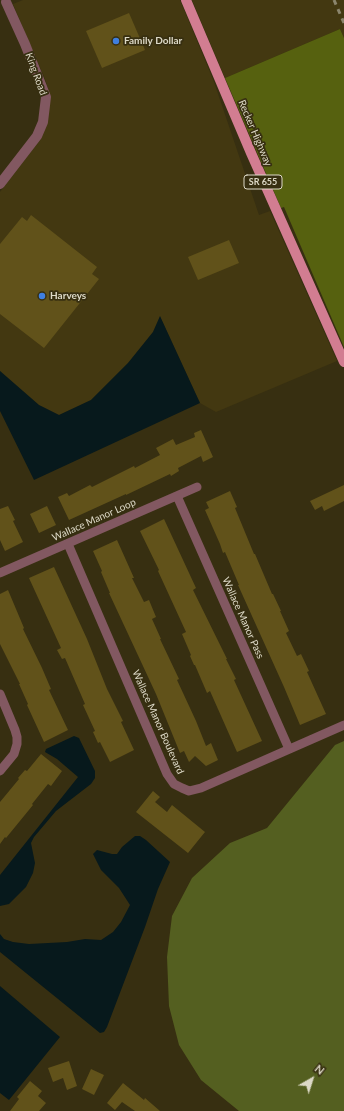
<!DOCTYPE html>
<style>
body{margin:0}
#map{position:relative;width:344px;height:1111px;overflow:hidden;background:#372f11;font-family:Lato,sans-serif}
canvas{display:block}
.north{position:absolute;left:292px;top:1059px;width:40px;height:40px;-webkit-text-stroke:3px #372f11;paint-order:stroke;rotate:39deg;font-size:11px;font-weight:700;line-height:16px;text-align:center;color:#ddd9c7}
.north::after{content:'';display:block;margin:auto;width:14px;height:18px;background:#ddd9c7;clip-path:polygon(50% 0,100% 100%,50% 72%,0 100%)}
</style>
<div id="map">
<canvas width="344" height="1111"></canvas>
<div class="north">N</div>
</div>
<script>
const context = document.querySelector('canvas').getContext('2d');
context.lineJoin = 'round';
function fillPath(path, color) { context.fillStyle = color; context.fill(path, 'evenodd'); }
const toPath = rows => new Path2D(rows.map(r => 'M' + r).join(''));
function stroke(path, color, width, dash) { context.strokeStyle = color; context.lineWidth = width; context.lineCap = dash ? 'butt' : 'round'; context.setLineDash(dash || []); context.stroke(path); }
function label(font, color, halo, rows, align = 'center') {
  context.font = font + ' Lato,sans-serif'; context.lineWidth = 3.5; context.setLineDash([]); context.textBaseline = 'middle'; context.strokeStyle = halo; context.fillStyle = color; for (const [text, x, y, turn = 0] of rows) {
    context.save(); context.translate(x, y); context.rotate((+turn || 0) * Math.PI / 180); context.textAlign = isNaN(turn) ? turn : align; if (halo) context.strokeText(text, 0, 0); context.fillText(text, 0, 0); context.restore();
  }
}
const built = toPath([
 [23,0,180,0,214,82,259,215,270,211,337,361,216,412,200,403,160,317,153,332,128,363,91,400,59,415,39,405,0,371,0,192,41,139,51,97,45,79,13,4],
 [192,0,344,0,344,38,340,29,225,78]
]);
const green = toPath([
 [344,741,344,1111,239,1111,201,1080,179,1045,169,1006,167,957,172,916,192,878,230,843,267,828,335,745]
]);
const forest = toPath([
 [340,29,344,38,344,347,284,207,281,208,225,78]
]);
const water = toPath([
 [160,316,200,403,34,480,0,411,0,371,39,405,59,415,91,400,128,363,153,332],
 [74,736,79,738,95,771,95,778,91,784,56,811,34,837,31,843,35,863,33,873,26,887,9,904,0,906,0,875,78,777,57,759,45,752,46,749],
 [135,836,140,836,146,840,170,862,158,889,145,927,107,1027,104,1032,100,1033,0,952,0,934,4,939,13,942,29,944,67,942,85,939,101,940,113,932,121,922,130,905,119,888,101,870,93,854,97,850,112,854,117,854,122,847],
 [0,986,60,1037,9,1100,0,1093]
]);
const building = toPath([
 [129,13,145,50,102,68,86,31],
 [31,215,97,267,92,274,99,279,44,348,0,314,0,244,22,217,27,221],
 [229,240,239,263,198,280,188,257],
 [201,430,213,457,203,462,201,456,178,468,179,471,171,476,170,474,126,495,126,494,69,520,58,497,67,493,69,496,90,485,92,487,134,466,135,468,160,455,156,448,173,439,176,445,195,437,194,433],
 [344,485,344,501,324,511,322,506,315,510,310,501],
 [230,491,237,507,235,508,254,554,255,554,272,594,273,594,281,611,280,611,289,631,286,633,297,656,301,654,309,671,307,672,326,714,300,725,284,687,238,585,239,585,225,552,223,553,220,544,205,510,209,508,206,502],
 [8,506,15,520,13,521,23,542,5,551,0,540,0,509],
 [47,506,56,525,39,533,30,514],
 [164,519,196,588,193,590,227,659,226,659,236,679,234,680,262,741,237,752,210,691,207,693,195,665,194,665,190,656,191,655,182,634,186,632,158,571,159,570,140,531],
 [117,540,134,578,132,578,144,602,149,600,156,617,152,619,161,639,160,639,179,679,177,680,196,721,206,746,211,743,218,760,206,766,195,756,189,762,184,751,180,753,156,694,109,593,110,593,101,572,102,571,93,551],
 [54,567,87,639,107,689,123,721,121,722,134,750,110,762,100,742,98,743,93,732,95,731,83,705,85,704,65,658,62,659,57,650,61,648,29,578],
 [8,590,24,628,23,629,42,668,51,689,49,690,68,730,44,742,27,705,28,704,19,684,20,684,0,644,0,594],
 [41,754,62,771,51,786,48,784,32,804,33,805,6,838,5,837,0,844,0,802,19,779,18,778,25,770,27,771],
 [153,791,160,797,155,802,167,812,172,805,205,832,188,853,136,812],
 [69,1061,77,1086,67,1090,63,1078,53,1082,48,1068],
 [91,1069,104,1075,94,1095,82,1089],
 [30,1081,42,1091,38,1096,46,1103,39,1111,10,1111,19,1099,17,1097],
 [123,1083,144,1100,145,1098,160,1111,135,1111,122,1102,115,1110,107,1103]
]);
const minor = toPath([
 [177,496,289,749],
 [68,544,167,774,174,784,182,788,189,791,201,788,344,725],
 [0,573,197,487],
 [0,694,15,730,17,737,17,744,14,754,0,771]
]);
const tertiary = toPath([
 [0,184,37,136,43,122,46,97,25,44,6,2]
]);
const primary = toPath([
 [186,0,251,153,344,362]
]);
const rail = toPath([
 [334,0,344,23]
]);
const markers = [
 [116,41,4,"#3f7fe0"],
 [42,296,4,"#3f7fe0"]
];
const shields = [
 [263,182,38]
];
const shieldNames = [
 ["SR 655",263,182]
];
const poiNames = [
 ["Family Dollar",124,41],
 ["Harveys",50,296]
];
const streetNames = [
 ["King Road",36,74,70],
 ["Recker Highway",255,133,67],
 ["Wallace Manor Loop",94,520,-24],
 ["Wallace Manor Pass",243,618,66],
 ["Wallace Manor Boulevard",158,722,66]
];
fillPath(built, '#433811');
fillPath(green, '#545f20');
fillPath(forest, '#56610f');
fillPath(water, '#07191c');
fillPath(building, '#61521a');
stroke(minor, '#825861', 9);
stroke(tertiary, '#825861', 10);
stroke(primary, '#d27d91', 10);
stroke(rail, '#8b856d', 3, [5, 5]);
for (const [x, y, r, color] of markers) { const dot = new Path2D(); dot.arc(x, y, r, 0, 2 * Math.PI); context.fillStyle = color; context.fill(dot); stroke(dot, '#372f11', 1.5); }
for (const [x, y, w] of shields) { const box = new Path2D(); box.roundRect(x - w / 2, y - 7, w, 14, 3); context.fillStyle = '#372f11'; context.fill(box); stroke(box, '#ddd9c7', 1); }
label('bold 9px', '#ddd9c7', null, shieldNames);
label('bold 10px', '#ddd9c7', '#372f11', poiNames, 'left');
label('10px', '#ddd9c7', '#372f11', streetNames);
</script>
